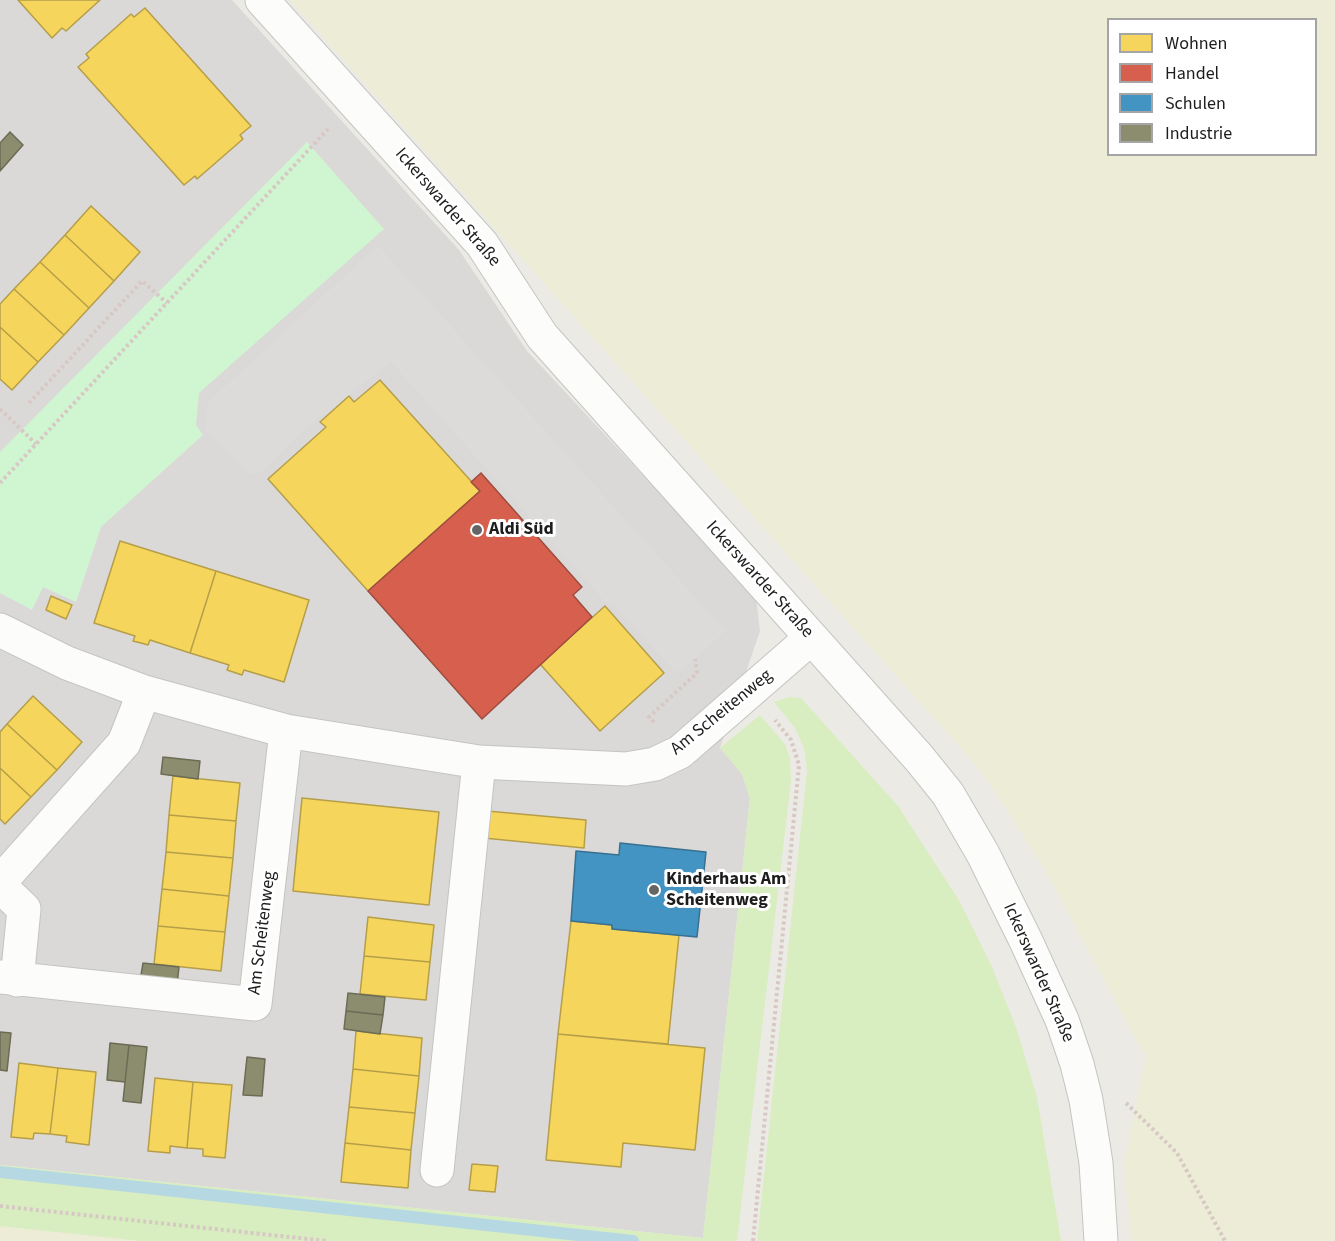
<!DOCTYPE html>
<meta charset="utf-8">
<style>
body{margin:0}
#map{position:relative;width:1335px;height:1241px;overflow:hidden;background:#eceae5;font-family:"Source Sans 3",sans-serif}
canvas{display:block}
.legend{position:absolute;left:1107px;top:18px;width:210px;height:138px;box-sizing:border-box;background:#fff;border:2px solid #a5a5a5;margin:0;padding:8px 10px;list-style:none;font-size:18px;color:#1d1d1d}
.legend li{display:flex;align-items:center;gap:12px;height:30px}
.legend b{width:30px;border:2px solid #a5a5a5}
</style>
<div id="map">
<canvas width="1335" height="1241"></canvas>
<ul class="legend">
<li><b style="height:16px;background:#f6d55c"></b>Wohnen</li>
<li><b style="height:16px;background:#d6604d"></b>Handel</li>
<li><b style="height:16px;background:#4393c3"></b>Schulen</li>
<li><b style="height:16px;background:#8c8c6e"></b>Industrie</li>
</ul>
</div>
<script>
const context = document.querySelector('canvas').getContext('2d');
context.lineJoin = 'round';
function fillPath(path, color) { context.fillStyle = color; context.fill(path, 'evenodd'); }
const toPath = rows => new Path2D(rows.map(r => 'M' + r).join(''));
function stroke(path, color, width, dash) { context.strokeStyle = color; context.lineWidth = width; context.lineCap = dash ? 'butt' : 'round'; context.setLineDash(dash || []); context.stroke(path); }
function label(font, color, halo, rows, align = 'center') {
  context.font = font + ' "Source Sans 3",sans-serif'; context.lineWidth = 6; context.setLineDash([]); context.textBaseline = 'middle'; context.strokeStyle = halo; context.fillStyle = color; for (const [text, x, y, turn = 0] of rows) {
    context.save(); context.translate(x, y); context.rotate((+turn || 0) * Math.PI / 180); context.textAlign = isNaN(turn) ? turn : align; if (halo) context.strokeText(text, 0, 0); context.fillText(text, 0, 0); context.restore();
  }
}
const residential = toPath([
 [0,0,232,0,459,250,527,351,756,597,760,631,720,748,742,774,750,798,703,1238,0,1165]
]);
const farmland = toPath([
 [290,0,1335,0,1335,1241,1131,1241,1124,1161,1146,1058,1044,868,1004,806,982,773,953,739],
 [1108,20,1316,20,1316,154,1108,154],
 [0,1226,140,1241,0,1241]
]);
const grass = toPath([
 [789,697,801,698,898,806,960,902,992,967,1017,1030,1037,1097,1061,1241,757,1241,807,771,804,748,795,728,774,702],
 [760,715,785,744,790,759,791,781,737,1241,140,1241,0,1226,0,1165,703,1238,750,798,742,774,720,748]
]);
const park = toPath([
 [307,142,384,229,199,393,196,425,203,435,101,527,76,602,43,587,32,610,0,593,0,452]
]);
const parking = toPath([
 [378,245,726,631,695,659,676,673,617,608,605,602,391,362,304,430,262,472,249,474,204,429,209,401]
]);
const homes = toPath([
 [18,0,100,0,66,31,62,28,52,38,18,0],
 [145,8,251,126,240,135,243,139,197,179,195,176,184,185,78,67,89,58,86,54,131,14,134,17,145,8],
 [91,206,140,252,114,281,65,235,91,206],
 [65,235,114,281,89,308,40,262,65,235],
 [40,262,89,308,64,335,14,289,40,262],
 [14,289,64,335,38,362,0,327,0,304,14,289],
 [0,327,38,362,12,390,0,379,0,327],
 [380,380,480,491,368,591,268,479,326,427,320,422,349,396,354,402,380,380],
 [120,541,216,571,190,653,150,640,148,645,141,643,133,641,135,636,94,623,120,541],
 [216,571,309,600,284,682,244,670,242,675,227,670,229,665,190,653,216,571],
 [51,596,72,605,66,619,46,610,51,596],
 [605,606,664,673,600,731,540,664,605,606],
 [33,696,82,742,57,770,7,724,33,696],
 [7,724,57,770,31,797,0,768,0,732,7,724],
 [0,768,31,797,5,824,0,819,0,768],
 [173,776,240,783,236,821,169,815,173,776],
 [302,798,439,812,429,905,293,891,302,798],
 [487,811,586,820,584,848,484,838,487,811],
 [169,815,236,821,233,858,166,852,169,815],
 [166,852,233,858,229,896,162,889,166,852],
 [162,889,229,896,225,932,158,926,162,889],
 [368,917,434,925,430,962,364,956,368,917],
 [571,921,612,925,612,929,679,935,668,1044,558,1034,571,921],
 [158,926,225,932,221,971,154,964,158,926],
 [364,956,430,962,426,1000,360,994,364,956],
 [356,1031,422,1038,419,1076,353,1069,356,1031],
 [558,1034,705,1048,695,1150,623,1143,621,1167,546,1160,558,1034],
 [19,1063,58,1068,50,1134,34,1133,33,1139,11,1137,19,1063],
 [58,1068,96,1072,89,1145,66,1142,67,1136,50,1134,58,1068],
 [353,1069,419,1076,415,1113,349,1107,353,1069],
 [155,1078,193,1082,187,1148,170,1146,170,1153,148,1151,155,1078],
 [193,1082,232,1085,225,1158,203,1156,203,1149,187,1148,193,1082],
 [349,1107,415,1113,411,1150,345,1143,349,1107],
 [345,1143,411,1150,408,1188,341,1182,345,1143],
 [472,1164,498,1166,495,1192,469,1190,472,1164]
]);
const shops = toPath([
 [481,473,582,587,573,595,592,617,482,719,368,591,480,491,471,482,481,473]
]);
const schools = toPath([
 [620,843,706,852,697,937,612,929,612,925,571,921,576,851,619,855,620,843]
]);
const industry = toPath([
 [10,132,23,145,0,171,0,143,10,132],
 [163,757,200,761,198,779,161,774,163,757],
 [143,963,179,967,177,985,140,981,143,963],
 [348,993,385,997,383,1015,346,1011,348,993],
 [346,1011,383,1015,380,1034,344,1029,346,1011],
 [0,1032,11,1033,7,1071,0,1070,0,1032],
 [110,1043,129,1045,125,1082,107,1080,110,1043],
 [129,1045,147,1047,141,1103,123,1101,129,1045],
 [247,1057,265,1059,262,1096,243,1095,247,1057]
]);
const stream = toPath([
 [0,1172,633,1241]
]);
const path = toPath([
 [29,403,142,281,167,303],
 [0,409,36,444],
 [0,483,328,129],
 [654,722,649,717,697,673,695,659],
 [1126,1103,1177,1153,1225,1241],
 [0,1206,327,1241],
 [753,1241,799,765,791,740,775,720]
]);
const minor = toPath([
 [262,0,482,244,542,336,919,758,948,794,983,854,1026,941,1062,1020,1077,1064,1086,1100,1096,1163,1101,1241],
 [0,630,67,663,144,692,286,731,479,762,626,769,655,764,680,752,811,638],
 [0,882,124,743,144,692],
 [0,886,24,909,17,980],
 [0,977,255,1004,286,731],
 [437,1170,479,762]
]);
const markers = [
 [477,530,6,"#656563"],
 [654,890,6,"#656563"]
];
const streetNames = [
 ["Ickerswarder Straße",447,208,49],
 ["Ickerswarder Straße",759,580,48],
 ["Am Scheitenweg",722,713,-39],
 ["Am Scheitenweg",263,933,-83],
 ["Ickerswarder Straße",1038,973,66]
];
const poiNames = [
 ["Aldi Süd",489,530],
 ["Kinderhaus Am",666,880],
 ["Scheitenweg",666,901]
];
fillPath(residential, '#dbd9d7');
fillPath(farmland, '#ededd7');
fillPath(grass, '#d8edc0');
fillPath(park, '#d0f5d1');
fillPath(parking, '#dcdbd9');
fillPath(homes, '#f6d55c');
stroke(homes, '#b59e49', 1.5);
fillPath(shops, '#d6604d');
stroke(shops, '#9e4c3f', 1.5);
fillPath(schools, '#4393c3');
stroke(schools, '#387091', 1.5);
fillPath(industry, '#8c8c6e');
stroke(industry, '#6b6b56', 1.5);
stroke(stream, '#b5d8e2', 12);
stroke(minor, '#c4c4c1', 35);
stroke(path, '#d7c8c4', 4, [3, 3]);
stroke(minor, '#fcfcfb', 33);
for (const [x, y, r, color] of markers) { const dot = new Path2D(); dot.arc(x, y, r, 0, 2 * Math.PI); context.fillStyle = color; context.fill(dot); stroke(dot, '#fff', 2); }
label('18px', '#1d1d1d', '#fff', streetNames);
label('bold 18px', '#1d1d1d', '#fff', poiNames, 'left');
</script>
